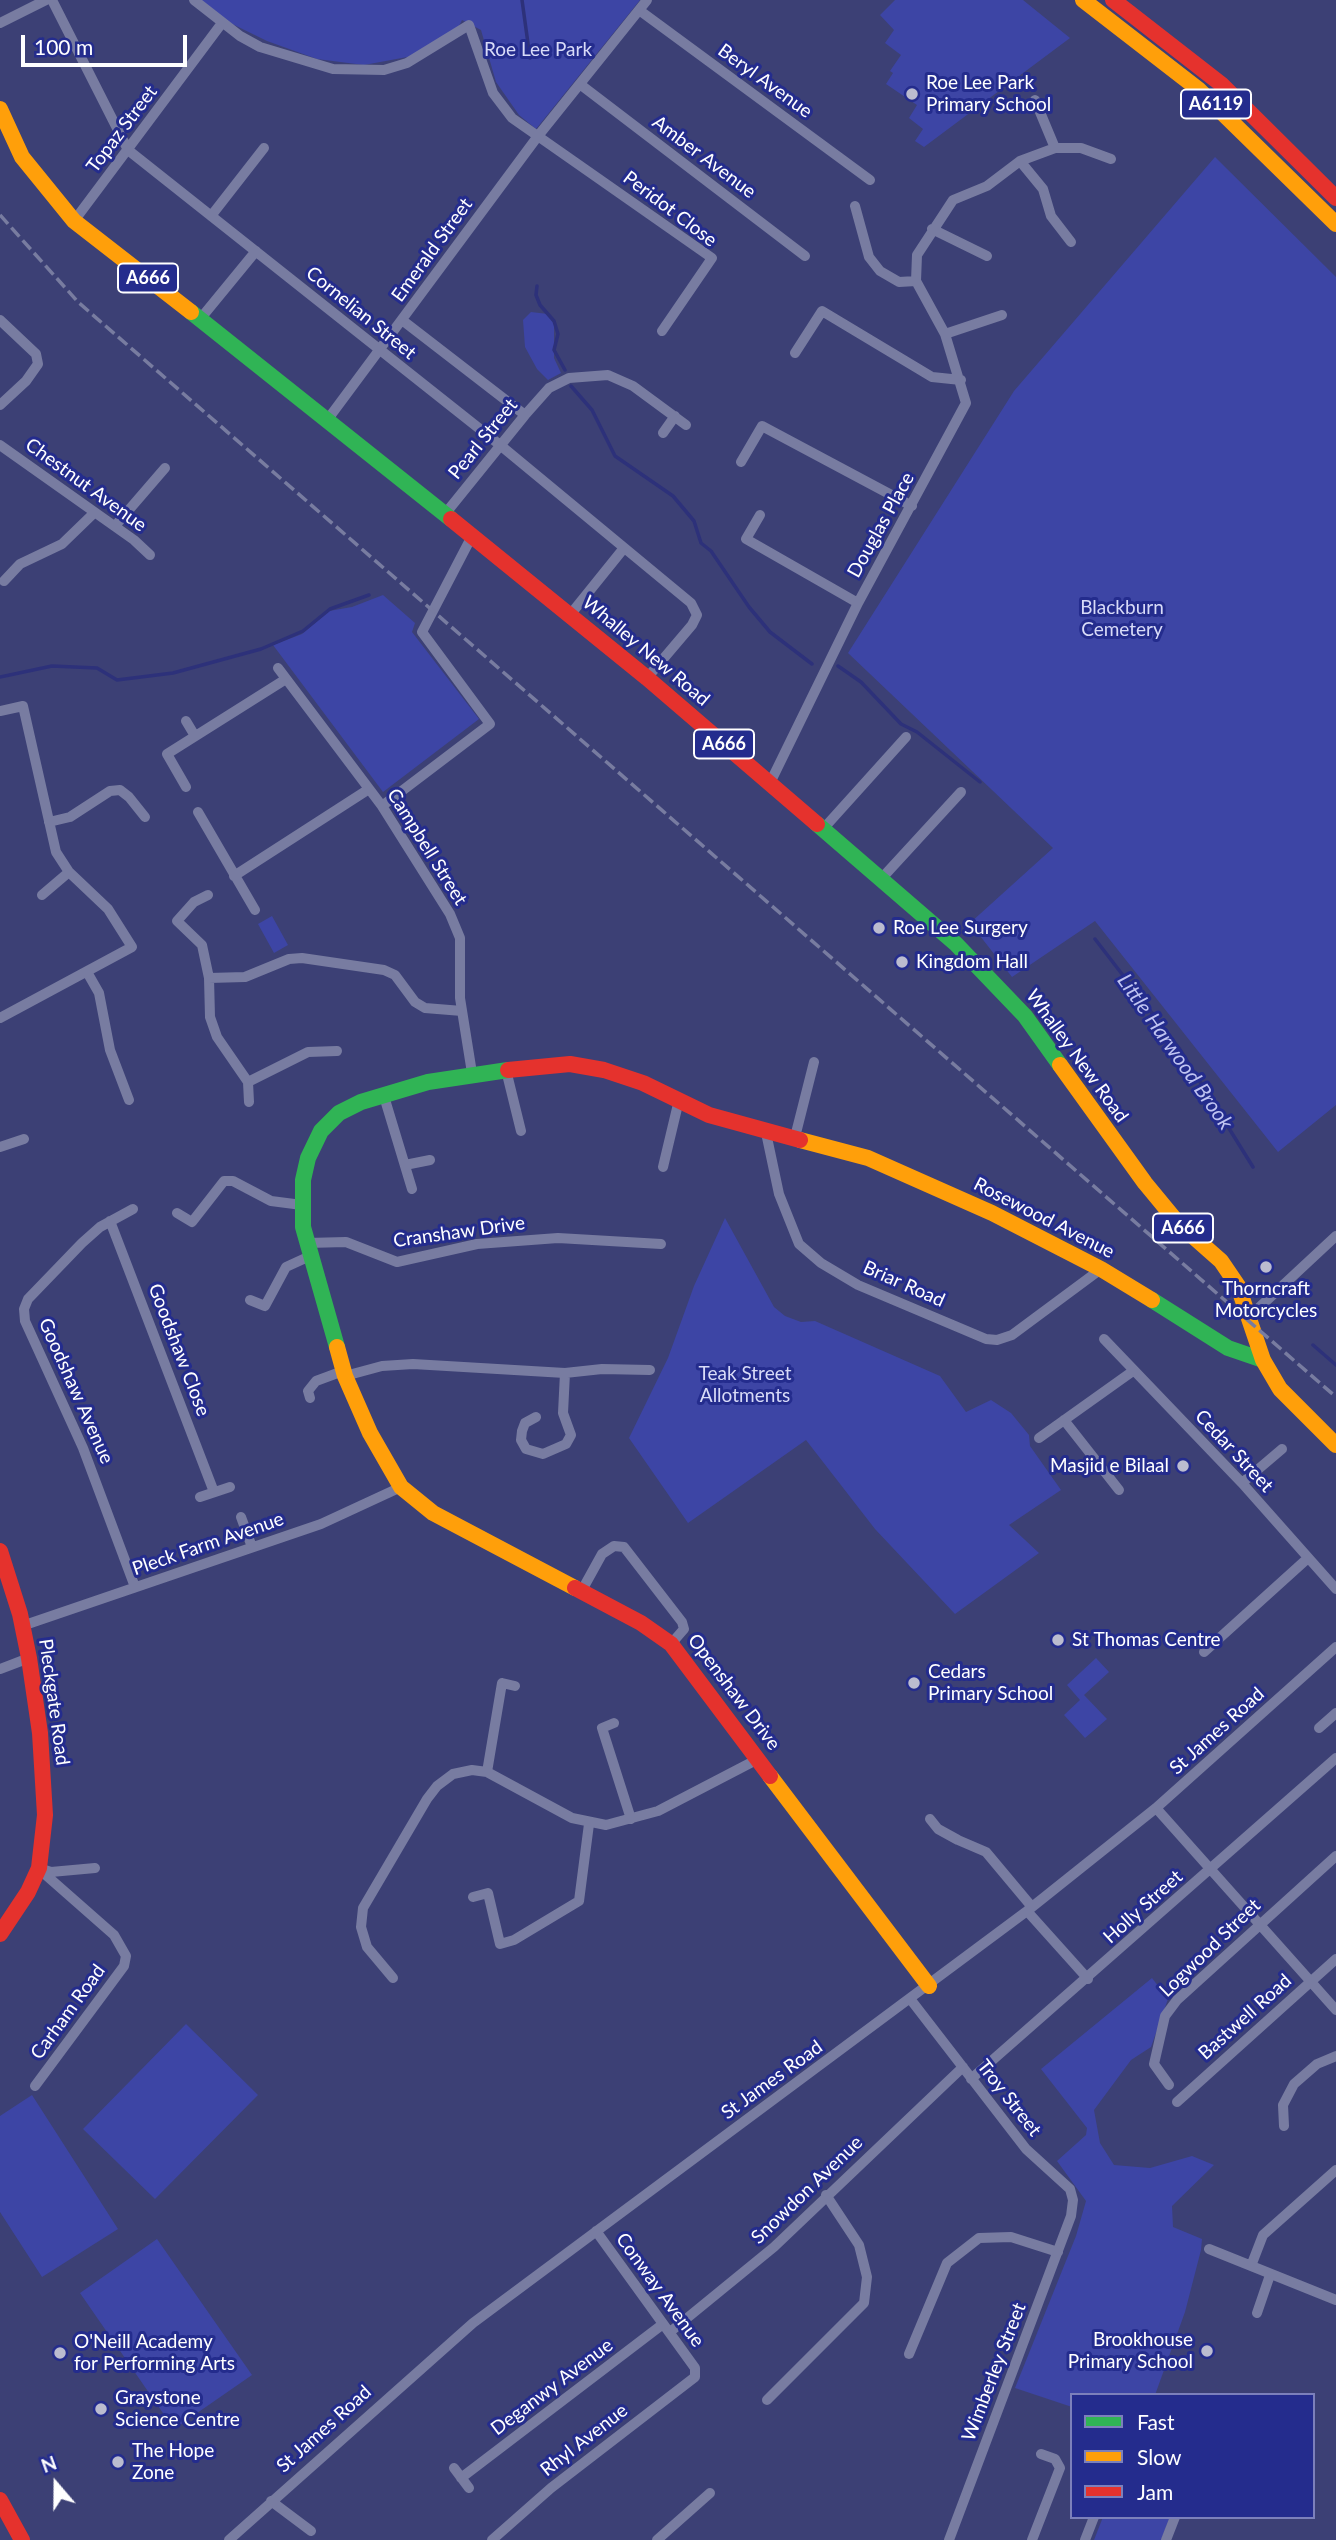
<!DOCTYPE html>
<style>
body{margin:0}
#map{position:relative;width:1336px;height:2540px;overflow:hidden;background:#3c4075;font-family:Lato,sans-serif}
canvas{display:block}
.legend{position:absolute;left:1070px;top:2393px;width:245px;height:126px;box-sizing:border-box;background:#242c8d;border:2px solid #7c80bb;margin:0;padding:9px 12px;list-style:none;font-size:21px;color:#fff}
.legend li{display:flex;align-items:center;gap:14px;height:35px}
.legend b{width:35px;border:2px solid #7c80bb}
.north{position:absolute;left:21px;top:2449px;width:70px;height:70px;-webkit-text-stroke:5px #242c8d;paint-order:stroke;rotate:340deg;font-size:19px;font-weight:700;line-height:28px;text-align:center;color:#fff}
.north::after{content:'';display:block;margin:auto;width:24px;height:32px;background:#fff;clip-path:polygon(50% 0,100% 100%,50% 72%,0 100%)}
.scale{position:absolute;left:21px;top:35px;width:166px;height:32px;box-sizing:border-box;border:4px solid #fff;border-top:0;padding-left:9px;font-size:21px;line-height:24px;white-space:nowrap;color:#fff;-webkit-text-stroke:5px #242c8d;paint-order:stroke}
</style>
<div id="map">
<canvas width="1336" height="2540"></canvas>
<ul class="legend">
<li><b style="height:9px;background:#30b455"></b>Fast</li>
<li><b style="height:9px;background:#ff9f0a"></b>Slow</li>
<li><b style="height:9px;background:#e5322d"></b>Jam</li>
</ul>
<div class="north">N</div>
<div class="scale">100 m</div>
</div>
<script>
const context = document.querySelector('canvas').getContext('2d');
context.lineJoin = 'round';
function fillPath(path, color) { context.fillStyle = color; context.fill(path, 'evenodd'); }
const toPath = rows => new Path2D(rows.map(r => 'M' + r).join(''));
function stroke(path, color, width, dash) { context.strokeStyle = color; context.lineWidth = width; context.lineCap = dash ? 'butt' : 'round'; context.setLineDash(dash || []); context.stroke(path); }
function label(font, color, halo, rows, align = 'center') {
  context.font = font + ' Lato,sans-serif'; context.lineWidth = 6; context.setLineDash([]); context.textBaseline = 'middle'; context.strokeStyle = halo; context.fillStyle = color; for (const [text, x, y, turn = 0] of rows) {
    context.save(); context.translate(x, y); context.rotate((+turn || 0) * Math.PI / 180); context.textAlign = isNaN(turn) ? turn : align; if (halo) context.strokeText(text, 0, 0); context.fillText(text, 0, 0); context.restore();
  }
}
const green = toPath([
 [201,0,640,0,536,129,519,115,496,82,481,30,462,20,458,28,418,55,364,65,317,59,267,41,220,18],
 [895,0,1023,0,1070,38,924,147,915,141,923,129,909,118,917,105,886,84,893,73,890,71,901,55,885,43,894,30,880,15],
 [1215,157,1336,277,1336,1105,1278,1152,1095,921,1012,977,970,923,1053,848,848,653,1014,391],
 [531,312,548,314,554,324,554,358,561,373,548,380,537,369,525,347,523,320],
 [383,595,415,623,412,632,479,719,383,792,273,645,302,634,329,611,352,607],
 [272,916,288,945,274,953,258,924],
 [725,1218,774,1307,785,1316,801,1322,815,1321,940,1376,966,1412,991,1400,1011,1413,1029,1435,1030,1446,1061,1490,1009,1525,1039,1553,955,1614,875,1529,806,1440,688,1523,629,1438,668,1358,694,1286],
 [1096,1658,1109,1672,1084,1695,1107,1719,1085,1738,1064,1715,1080,1700,1067,1685],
 [1152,1978,1168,1999,1151,2047,1131,2060,1094,2110,1100,2143,1114,2165,1150,2168,1192,2156,1214,2165,1172,2206,1173,2227,1202,2239,1201,2250,1185,2312,1155,2395,1072,2395,1072,2407,1015,2388,1076,2236,1086,2201,1057,2161,1086,2135,1087,2128,1041,2069],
 [186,2024,258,2095,155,2199,83,2129],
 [32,2095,118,2229,42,2277,0,2212,0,2116],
 [157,2239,252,2375,174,2429,80,2293],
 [1103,2517,1170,2517,1161,2540,1094,2540]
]);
const stream = toPath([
 [522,0,530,58],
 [537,286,536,295,540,305,554,321,558,334,554,350,565,370],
 [571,386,592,410,615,456,673,496,694,521,701,543,711,551,749,607,770,632,812,664],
 [838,666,861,682,901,724,917,732,980,782],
 [0,677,52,666,97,668,117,680,173,673,261,649,303,631,330,609,369,595],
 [1095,939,1179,1048,1253,1167],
 [1313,1345,1336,1365]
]);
const street = toPath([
 [52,0,128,150,500,445,691,603,697,615,692,625,647,678],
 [194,0,240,36,260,47,333,69,384,70,407,63,469,25,493,93,512,118,712,258,662,331],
 [639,10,870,180],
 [0,23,46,0],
 [581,85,805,256],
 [1035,100,1055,148],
 [1020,161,1043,189,1051,216,1071,242],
 [855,206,869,257,880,271,899,282,916,281],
 [211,216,264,148],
 [74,221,222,23],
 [932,229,987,256],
 [201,318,256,251],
 [0,320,36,354,38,364,26,381,0,405],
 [402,320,525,415],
 [945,334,1002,315],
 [795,353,822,311,932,377,961,380],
 [328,419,538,136,647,0],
 [663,433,675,416],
 [0,445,134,540,150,555],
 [741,462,762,426,912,506],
 [445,514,525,415,549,388,569,378,608,375,633,386,686,425],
 [760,515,746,539,858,603],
 [115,526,165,468],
 [4,581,20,564,62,544,94,513],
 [570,615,624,548],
 [278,668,382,806,450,914,460,938,460,998,472,1073],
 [0,711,23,706,56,852,69,872,108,909,132,947,0,1018],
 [186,721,195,736],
 [770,783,858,603,966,403,945,334,916,281,917,255,953,200,987,186,1020,161,1055,148,1081,148,1111,159],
 [186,787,167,754,286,679],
 [382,806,490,724,422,632,472,536],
 [198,812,255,910],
 [49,822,70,817,110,791,120,790,129,797,145,817],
 [824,828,906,737],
 [234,876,369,789],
 [882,878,961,792],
 [42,895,69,872],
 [208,895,194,902,177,921,202,945,209,978,245,977,289,959,302,958,384,970,395,975,415,1002,425,1008,462,1011],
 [87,972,99,993,110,1050,129,1100],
 [209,978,210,1017,217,1037,248,1082,308,1052,337,1051],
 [506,1070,521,1131],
 [248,1082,249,1102],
 [383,1093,412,1189],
 [765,1128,779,1194,799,1244,821,1263,858,1285,986,1339,997,1340,1012,1335,1101,1269],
 [795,1137,814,1062],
 [0,1147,24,1139],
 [405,1165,430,1160],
 [663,1167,679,1100],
 [133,1209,100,1227,82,1243,28,1299,24,1309,25,1321,83,1448,135,1587],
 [177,1213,192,1222,224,1181,233,1181,271,1201,302,1205],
 [110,1221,214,1492],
 [307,1243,346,1242,397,1262,477,1244,558,1238,661,1244],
 [250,1300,265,1306,286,1267,310,1256],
 [1250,1316,1336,1236],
 [1104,1339,1242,1483,1336,1589],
 [345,1376,382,1366,413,1364,565,1373,602,1369,650,1370],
 [310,1398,308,1391,316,1381,343,1371],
 [536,1417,525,1423,522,1431,521,1440,526,1449,543,1454,566,1444,571,1435,563,1413,565,1373],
 [1064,1420,1119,1490],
 [1039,1438,1133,1371],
 [1242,1483,1282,1449],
 [200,1497,230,1487],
 [241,1517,252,1547],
 [581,1592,602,1554,614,1546,624,1547,682,1622,684,1629,671,1644],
 [22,1626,321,1524,401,1487],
 [1204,1652,1308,1558],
 [0,1669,29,1658],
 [614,1723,602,1728,631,1819],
 [1319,1728,1336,1713],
 [487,1772,502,1683,515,1686],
 [1156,1808,1336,2010],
 [930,1819,938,1829,958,1840,986,1852,1032,1907],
 [39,1868,51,1872,95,1868],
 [473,1897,488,1893,500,1944,514,1940,579,1901,589,1824],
 [1027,1911,1088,1979],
 [393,1978,367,1947,361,1927,363,1908,427,1799,437,1786,453,1774,472,1770,487,1772,572,1818,606,1825,658,1811,758,1759],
 [911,2000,1026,2149,1070,2189,1073,2200,1071,2216,949,2540],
 [971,2079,1336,1758],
 [1169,2085,1154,2064,1165,2016,1177,2000,1336,1856],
 [35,2086,124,1966,126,1956,114,1935,39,1869],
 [1177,2102,1336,1959],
 [1284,2126,1283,2105,1294,2084,1317,2064,1336,2056],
 [1209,2249,1336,2300],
 [1251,2266,1263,2235,1336,2170],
 [1257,2313,1270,2275],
 [670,2332,774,2247,963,2067],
 [909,2354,947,2263,979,2238,1011,2237,1058,2252],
 [767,2400,864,2303,867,2277,859,2245,826,2195],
 [454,2468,469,2488],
 [461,2478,663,2324],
 [271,2501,311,2531],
 [229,2540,473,2323,1027,1911,1156,1808,1336,1647],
 [492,2540,551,2488,695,2377,695,2368,596,2231],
 [657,2540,710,2493],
 [1032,2540,1060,2468,1055,2459,1041,2454],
 [1085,2540,1094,2517],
 [1166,2540,1175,2517]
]);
const fast = toPath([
 [191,312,451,519],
 [817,824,956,944,1025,1016,1060,1065],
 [1152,1300,1228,1348,1263,1360],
 [337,1347,303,1227,303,1180,308,1158,321,1131,339,1113,361,1102,428,1082,508,1070]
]);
const slow = toPath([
 [1083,0,1198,89,1336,224],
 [0,109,22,157,74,221,191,312],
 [1060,1065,1145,1183,1178,1223,1221,1261,1238,1286,1263,1360,1280,1389,1336,1445],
 [800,1140,868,1158,992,1213,1101,1269,1152,1300],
 [337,1347,345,1376,370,1433,401,1487,433,1513,575,1588],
 [770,1776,929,1986]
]);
const jam = toPath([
 [1113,0,1221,84,1336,198],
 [451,519,647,678,817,824],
 [508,1070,570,1064,604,1070,643,1083,709,1115,800,1140],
 [0,1551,20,1614,29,1658,40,1733,45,1815,39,1868,28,1892,0,1934],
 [575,1588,641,1623,671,1644,770,1776],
 [0,2500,22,2540]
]);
const rail = toPath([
 [0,215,78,302,1336,1397]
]);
const markers = [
 [912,94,7,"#bbbccf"],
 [879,928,7,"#bbbccf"],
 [902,962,7,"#bbbccf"],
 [1266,1267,7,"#bbbccf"],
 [1183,1466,7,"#bbbccf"],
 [1058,1640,7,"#bbbccf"],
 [914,1683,7,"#bbbccf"],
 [1207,2351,7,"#bbbccf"],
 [60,2353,7,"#bbbccf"],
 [101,2409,7,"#bbbccf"],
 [118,2462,7,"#bbbccf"]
];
const shields = [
 [1216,104,70],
 [148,278,60],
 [724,744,60],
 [1183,1228,60]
];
const shieldNames = [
 ["A6119",1216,104],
 ["A666",148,278],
 ["A666",724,744],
 ["A666",1183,1228]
];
const parkNames = [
 ["Roe Lee Park",538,50],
 ["Blackburn",1122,608],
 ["Cemetery",1122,630],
 ["Teak Street",745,1374],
 ["Allotments",745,1396]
];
const streetNames = [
 ["Beryl Avenue",765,81,36],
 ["Topaz Street",122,129,-53],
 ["Amber Avenue",704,157,37],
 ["Peridot Close",670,209,37],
 ["Emerald Street",432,250,-54],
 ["Cornelian Street",361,313,39],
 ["Pearl Street",483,439,-51],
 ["Chestnut Avenue",86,485,36],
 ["Douglas Place",881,525,-61],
 ["Whalley New Road",646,651,40],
 ["Campbell Street",427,847,58],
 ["Whalley New Road",1077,1056,54],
 ["Rosewood Avenue",1044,1218,27],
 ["Cranshaw Drive",459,1232,-8],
 ["Briar Road",904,1284,24],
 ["Goodshaw Close",179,1350,69],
 ["Goodshaw Avenue",76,1391,66],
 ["Cedar Street",1234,1451,47],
 ["Pleck Farm Avenue",208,1544,-19],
 ["Openshaw Drive",734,1692,53],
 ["Pleckgate Road",54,1702,82],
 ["St James Road",1217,1731,-42],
 ["Holly Street",1143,1907,-42],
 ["Logwood Street",1210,1948,-44],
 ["Carham Road",68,2012,-54],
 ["Bastwell Road",1245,2017,-42],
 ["St James Road",772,2080,-36],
 ["Troy Street",1009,2098,52],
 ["Snowdon Avenue",807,2190,-44],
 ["Conway Avenue",660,2290,54],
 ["Wimberley Street",994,2372,-69],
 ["Deganwy Avenue",552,2387,-37],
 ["St James Road",324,2429,-42],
 ["Rhyl Avenue",584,2440,-38]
];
const poiNames = [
 ["Roe Lee Park",926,83],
 ["Primary School",926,105],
 ["Roe Lee Surgery",893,928],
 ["Kingdom Hall",916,962],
 ["Thorncraft",1266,1289,"center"],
 ["Motorcycles",1266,1311,"center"],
 ["Masjid e Bilaal",1169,1466,"right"],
 ["St Thomas Centre",1072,1640],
 ["Cedars",928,1672],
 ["Primary School",928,1694],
 ["Brookhouse",1193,2340,"right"],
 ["Primary School",1193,2362,"right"],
 ["O'Neill Academy",74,2342],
 ["for Performing Arts",74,2364],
 ["Graystone",115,2398],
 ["Science Centre",115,2420],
 ["The Hope",132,2451],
 ["Zone",132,2473]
];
const waterNames = [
 ["Little Harwood Brook",1175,1052,55]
];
fillPath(green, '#3d45a5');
stroke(stream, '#2d317a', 3.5);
stroke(street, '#787ca1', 10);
stroke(fast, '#30b455', 16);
stroke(slow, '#ff9f0a', 16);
stroke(jam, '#e5322d', 16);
stroke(rail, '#787ca0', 3.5, [12, 5]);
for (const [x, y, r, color] of markers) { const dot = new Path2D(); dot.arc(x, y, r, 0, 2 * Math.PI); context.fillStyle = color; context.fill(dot); stroke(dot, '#242c8d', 2.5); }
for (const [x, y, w] of shields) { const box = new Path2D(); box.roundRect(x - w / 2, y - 14.5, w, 29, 5); context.fillStyle = '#242c8d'; context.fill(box); stroke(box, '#fff', 2); }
label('bold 18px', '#fff', null, shieldNames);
label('19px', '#d8dbf8', '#242c8d', parkNames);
label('19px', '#fff', '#242c8d', streetNames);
label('19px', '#fff', '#242c8d', poiNames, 'left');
label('italic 21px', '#c0c4f2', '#242c8d', waterNames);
</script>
